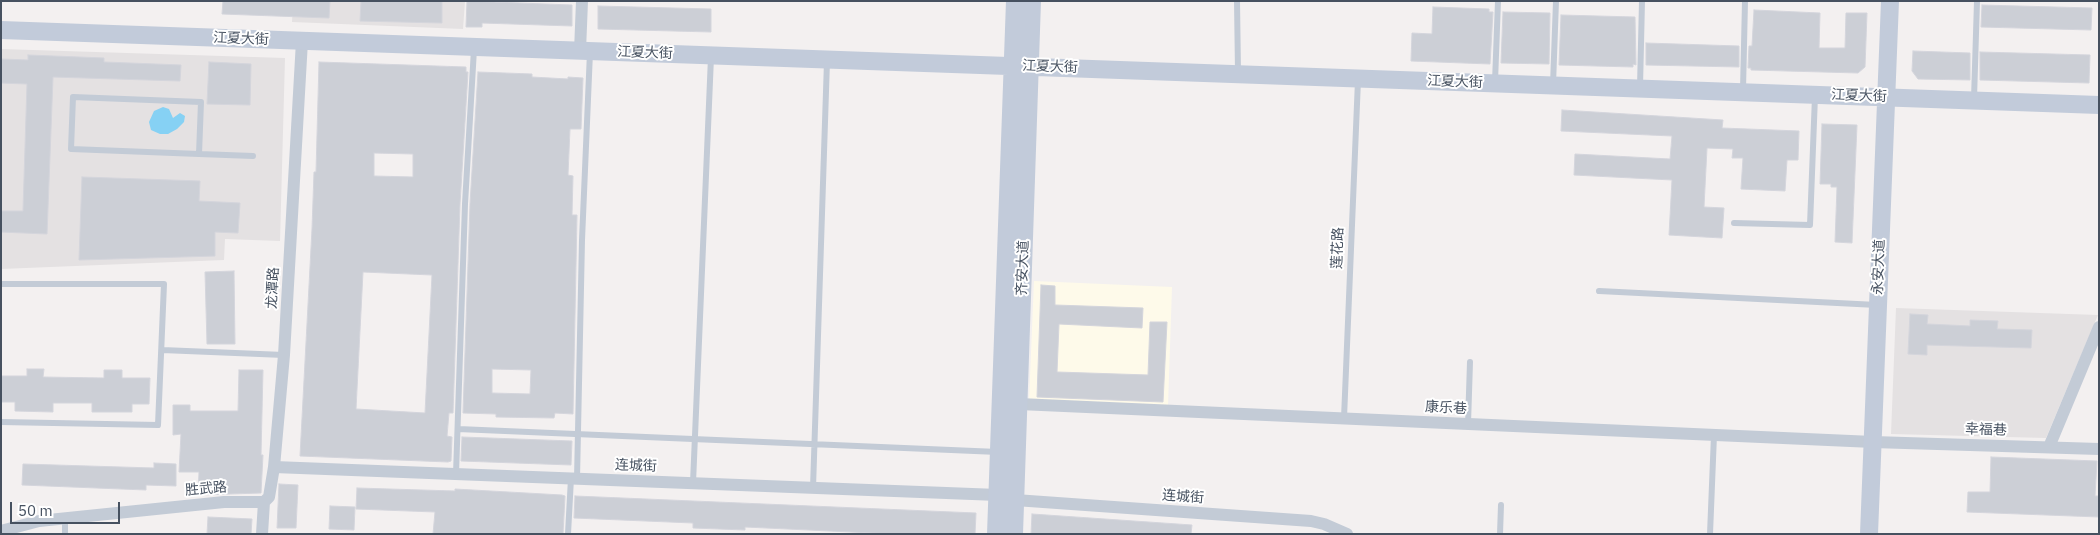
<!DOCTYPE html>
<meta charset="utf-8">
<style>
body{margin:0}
#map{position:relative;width:2100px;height:535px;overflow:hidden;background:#f3f0f0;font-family:"IBM Plex Sans",sans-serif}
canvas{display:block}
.frame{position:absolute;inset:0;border:2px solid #465160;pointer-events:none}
.scale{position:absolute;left:10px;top:502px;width:110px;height:22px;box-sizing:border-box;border:2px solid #465160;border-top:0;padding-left:6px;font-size:15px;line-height:18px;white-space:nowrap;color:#465160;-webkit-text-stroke:4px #fff;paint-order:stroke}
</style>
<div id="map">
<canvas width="2100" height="535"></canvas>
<div class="frame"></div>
<div class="scale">50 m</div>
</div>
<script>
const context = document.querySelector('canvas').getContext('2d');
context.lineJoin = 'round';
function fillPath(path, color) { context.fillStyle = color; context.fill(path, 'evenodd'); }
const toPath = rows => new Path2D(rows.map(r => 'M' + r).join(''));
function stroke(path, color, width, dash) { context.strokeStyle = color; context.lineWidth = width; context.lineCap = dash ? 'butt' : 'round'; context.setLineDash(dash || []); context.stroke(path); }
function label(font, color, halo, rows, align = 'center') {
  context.font = font + ' "IBM Plex Sans","Noto Sans SC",sans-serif'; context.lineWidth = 4; context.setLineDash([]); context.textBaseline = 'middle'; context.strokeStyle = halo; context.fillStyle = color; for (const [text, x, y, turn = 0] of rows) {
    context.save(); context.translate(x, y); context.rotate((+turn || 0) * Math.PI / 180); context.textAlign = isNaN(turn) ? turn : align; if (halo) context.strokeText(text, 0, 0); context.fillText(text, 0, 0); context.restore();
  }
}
const commercial = toPath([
 [1034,281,1172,287,1168,406,1029,401]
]);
const education = toPath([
 [293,1,465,1,463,29,292,22],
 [1,49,285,58,280,241,225,239,224,260,1,269],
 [1896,308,2098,315,2046,438,1891,434]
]);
const water = toPath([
 [163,107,169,109,173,118,180,113,185,116,184,122,177,129,168,134,160,134,151,130,149,122,154,111]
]);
const building = toPath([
 [223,1,330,1,329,18,222,14,223,1],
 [361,1,442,1,442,23,360,21,361,1],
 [467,1,572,5,572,26,482,23,482,27,466,27,467,1],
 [1982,5,2092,8,2091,30,1981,27,1982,5],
 [598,6,711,9,711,32,598,29,598,6],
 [1433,7,1489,9,1489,12,1493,12,1490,64,1411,61,1412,33,1432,34,1433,7],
 [1754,10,1820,13,1819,48,1845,48,1846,13,1867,13,1865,67,1858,73,1751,70,1751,68,1748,68,1749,46,1752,46,1754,10],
 [1503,12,1550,13,1549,64,1501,63,1503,12],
 [1561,15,1635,17,1636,65,1633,64,1633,67,1559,65,1561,15],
 [1646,43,1739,46,1739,67,1646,65,1646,43],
 [1913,51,1970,53,1970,80,1918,79,1912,71,1913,51],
 [1980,52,2090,55,2089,83,1980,80,1980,52],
 [28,55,104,58,104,62,181,65,180,81,53,77,47,234,1,232,1,211,23,211,27,84,1,83,1,59,28,60,28,55],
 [209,62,251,64,250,105,207,104,209,62],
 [319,62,466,67,466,72,468,72,460,204,453,413,449,413,447,436,452,437,451,461,448,462,300,456,312,229,314,172,316,172,319,62],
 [374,153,413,154,413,177,374,176,374,153],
 [363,272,432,275,425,413,356,409,363,272],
 [478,72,532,74,532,77,568,79,568,77,583,78,581,129,570,129,568,175,573,176,572,215,577,215,573,414,555,413,554,418,496,417,496,414,463,413,470,204,478,72],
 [492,369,531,370,530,394,492,393,492,369],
 [1562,110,1723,120,1722,128,1799,131,1798,160,1787,160,1785,191,1741,189,1743,158,1732,158,1733,149,1707,148,1704,207,1724,208,1722,238,1669,235,1672,180,1574,175,1575,154,1670,159,1672,136,1561,131,1562,110],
 [1822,124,1857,125,1852,243,1835,242,1837,187,1831,187,1831,184,1820,184,1822,124],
 [82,177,200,181,199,201,240,203,238,233,215,232,215,256,79,260,82,177],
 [234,271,235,344,207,344,205,272,234,271],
 [1041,285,1055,286,1055,305,1143,308,1142,328,1059,324,1057,372,1148,375,1150,322,1167,322,1163,402,1037,397,1041,285],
 [1910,314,1928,315,1927,324,1970,326,1970,320,1998,321,1997,329,2032,330,2031,348,1927,345,1927,355,1908,354,1910,314],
 [27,369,44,369,43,377,104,378,104,370,122,370,122,378,150,378,149,404,132,404,132,412,92,412,92,403,53,403,53,412,15,411,15,402,1,402,1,376,27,376,27,369],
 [239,370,263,370,261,455,263,455,261,493,198,495,199,472,179,472,181,434,173,435,173,405,190,405,190,411,238,411,239,370],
 [462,437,572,441,571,465,461,461,462,437],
 [1991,457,2097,461,2095,496,2099,496,2099,517,1967,512,1968,492,1990,492,1991,457],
 [154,463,176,464,176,486,146,485,146,490,22,485,23,464,154,468,154,463],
 [279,484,298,485,296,528,277,528,279,484],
 [357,488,455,491,455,489,562,495,565,496,563,534,433,534,435,512,356,509,357,488],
 [575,496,976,513,975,534,893,534,745,527,745,530,693,528,693,523,574,518,575,496],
 [330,506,355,507,354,530,329,529,330,506],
 [1032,514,1192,525,1191,534,1031,534,1032,514],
 [208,517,252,519,251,534,207,534,208,517]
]);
const lane = toPath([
 [1237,1,1238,72],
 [1495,82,1498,1],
 [1553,85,1556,1],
 [1640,87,1642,1],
 [1743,90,1745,1],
 [73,97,201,102,199,154,71,149,73,97],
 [1974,99,1977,1],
 [199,154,253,156],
 [1734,223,1810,225,1815,96],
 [1,284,164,284,158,425,1,422],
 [1599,291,1877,305],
 [162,350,284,355],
 [1344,418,1358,80],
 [1468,424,1470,362],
 [458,429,998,452],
 [456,474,465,204,474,49],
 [577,479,582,240,590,52],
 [693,483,711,57],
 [813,488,827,61],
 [65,519,65,534],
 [568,534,571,478],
 [1500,534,1501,505],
 [1710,534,1714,435]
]);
const street = toPath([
 [580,51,582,1],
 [1019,404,1873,442,2099,449],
 [2049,447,2099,327],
 [274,467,998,495],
 [1015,500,1311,521,1324,524,1347,534],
 [1,531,39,521,224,502,264,502],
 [262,534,264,502,269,497,274,467,284,355,302,41]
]);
const secondary = toPath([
 [1,30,2099,105],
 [996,534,1015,1],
 [1014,534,1032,1],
 [1869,534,1890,1]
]);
const streetNames = [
 ["江夏大街",241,39,2],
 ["江夏大街",645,53,2],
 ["江夏大街",1050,67,2],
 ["江夏大街",1455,82,2],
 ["江夏大街",1859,96,2],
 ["莲花路",1338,248,-88],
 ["永安大道",1879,267,-88],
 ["齐安大道",1023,268,-88],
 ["龙潭路",273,288,-87],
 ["康乐巷",1446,408,3],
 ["幸福巷",1986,430,2],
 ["连城街",636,466,2],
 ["胜武路",206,489,-5],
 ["连城街",1183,497,4]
];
fillPath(commercial, '#fefaea');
fillPath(education, '#e4e1e2');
fillPath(water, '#86d1f4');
fillPath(building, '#cccfd6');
stroke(building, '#d4d5dc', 1);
stroke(lane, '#c3cbd6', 6);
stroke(street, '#c3cbd6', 12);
stroke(secondary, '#c2cbda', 18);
label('14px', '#465160', '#fff', streetNames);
</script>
